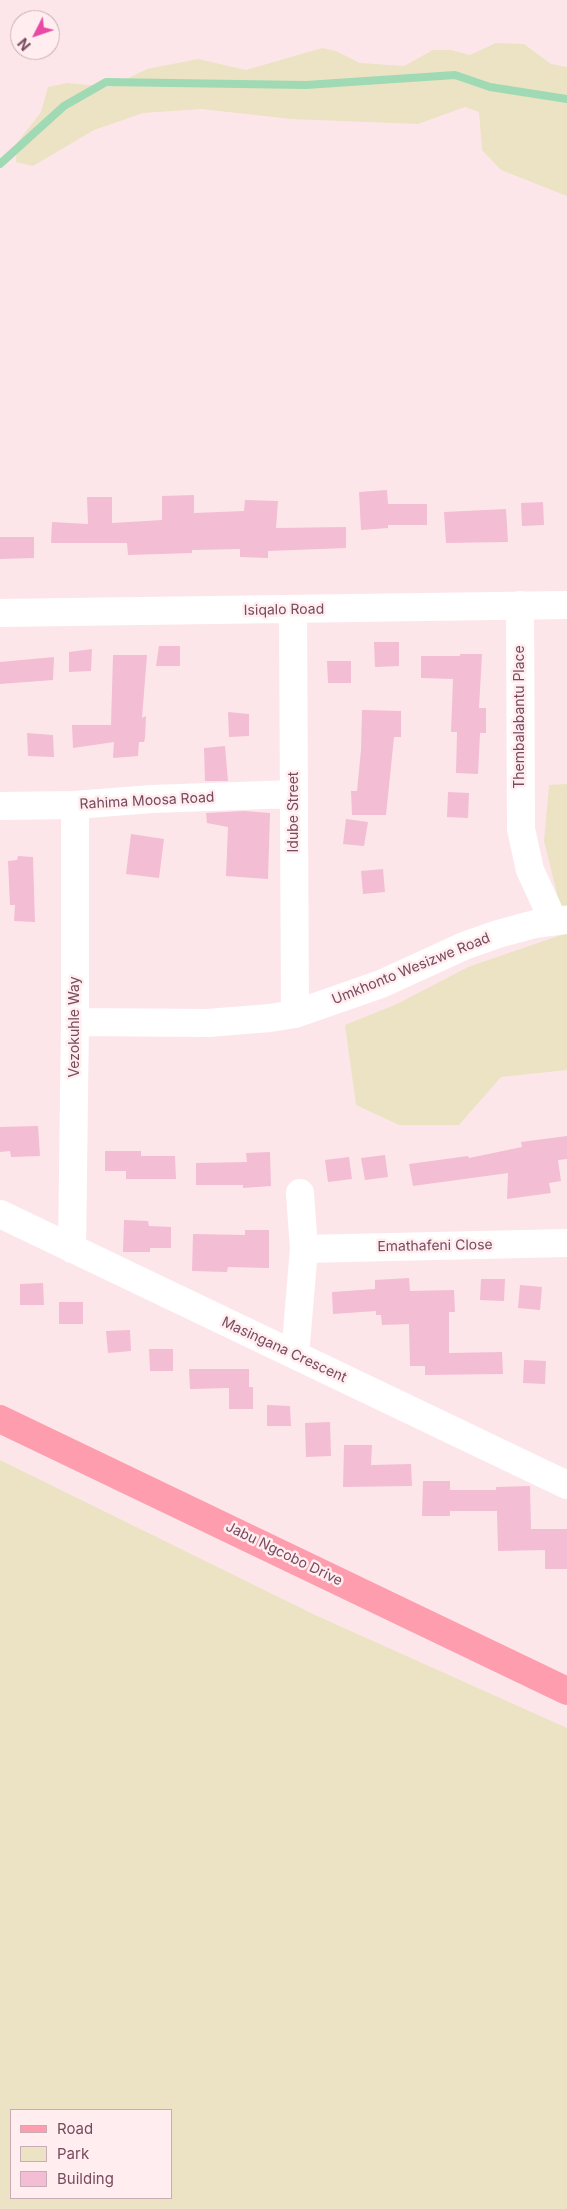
<!DOCTYPE html>
<style>
body{margin:0}
#map{position:relative;width:567px;height:2209px;overflow:hidden;background:#fde6ea;font-family:Inter,sans-serif}
canvas{display:block}
.legend{position:absolute;left:10px;top:2109px;width:162px;height:90px;box-sizing:border-box;background:#ffedf0;border:1px solid #c9acb6;margin:0;padding:6px 9px;list-style:none;font-size:15px;color:#774a5e}
.legend li{display:flex;align-items:center;gap:10px;height:25px}
.legend b{width:25px;border:1px solid #c9acb6}
.north{position:absolute;left:10px;top:10px;width:50px;height:50px;box-sizing:border-box;background:#ffedf0;border:1px solid #c9acb6;border-radius:50%;rotate:229deg;font-size:14px;font-weight:700;line-height:20px;text-align:center;color:#774a5e}
.north::after{content:'';display:block;margin:auto;width:18px;height:22px;background:#ea48a5;clip-path:polygon(50% 0,100% 100%,50% 72%,0 100%)}
</style>
<div id="map">
<canvas width="567" height="2209"></canvas>
<ul class="legend">
<li><b style="height:6px;background:#fd9dad"></b>Road</li>
<li><b style="height:14px;background:#ebe3c4"></b>Park</li>
<li><b style="height:14px;background:#f3bdd3"></b>Building</li>
</ul>
<div class="north">N</div>
</div>
<script>
const context = document.querySelector('canvas').getContext('2d');
context.lineJoin = 'round';
function fillPath(path, color) { context.fillStyle = color; context.fill(path, 'evenodd'); }
const toPath = rows => new Path2D(rows.map(r => 'M' + r).join(''));
function stroke(path, color, width, dash) { context.strokeStyle = color; context.lineWidth = width; context.lineCap = dash ? 'butt' : 'round'; context.setLineDash(dash || []); context.stroke(path); }
function label(font, color, halo, rows, align = 'center') {
  context.font = font + ' Inter,sans-serif'; context.lineWidth = 5; context.setLineDash([]); context.textBaseline = 'middle'; context.strokeStyle = halo; context.fillStyle = color; for (const [text, x, y, turn = 0] of rows) {
    context.save(); context.translate(x, y); context.rotate((+turn || 0) * Math.PI / 180); context.textAlign = isNaN(turn) ? turn : align; if (halo) context.strokeText(text, 0, 0); context.fillText(text, 0, 0); context.restore();
  }
}
const green = toPath([
 [496,43,524,44,551,64,567,67,567,196,501,170,482,150,479,112,465,107,418,124,291,119,201,109,143,113,94,130,33,166,16,162,17,143,41,112,48,87,67,83,110,87,147,69,198,59,246,70,322,48,336,51,360,63,404,66,433,50,451,50,470,55],
 [567,784,567,905,560,906,544,841,549,785],
 [567,933,567,1070,501,1077,459,1125,399,1125,356,1105,345,1025,397,1004,468,967],
 [0,1460,315,1615,567,1728,567,2209,0,2209],
 [11,2110,171,2110,171,2198,11,2198]
]);
const stream = toPath([
 [0,164,64,106,106,82,306,85,455,75,490,87,567,99]
]);
const building = toPath([
 [387,490,388,504,427,504,427,525,388,525,388,528,361,530,359,492],
 [194,495,194,513,244,511,245,500,278,501,276,528,346,527,346,548,268,551,268,558,240,557,240,549,192,550,192,553,128,555,127,543,51,543,52,522,88,524,87,497,112,497,112,523,162,520,162,496],
 [543,502,544,525,522,526,521,503],
 [506,509,508,542,446,543,444,512],
 [0,537,34,537,34,558,0,559],
 [374,642,399,642,399,666,375,667],
 [159,646,180,646,180,666,156,666],
 [92,649,91,671,69,672,69,652],
 [460,654,482,654,479,708,486,708,486,733,480,733,478,774,456,773,457,732,451,732,453,679,421,678,421,656,460,656],
 [113,655,147,655,142,718,146,716,145,738,144,742,139,742,138,756,113,758,114,742,73,748,72,725,111,725],
 [54,657,53,680,0,684,0,662],
 [327,661,351,661,351,683,328,683],
 [362,710,401,711,401,737,394,737,386,815,352,815,351,791,357,791,361,750],
 [228,712,249,714,249,736,229,737],
 [27,733,53,735,54,757,28,756],
 [225,746,228,781,205,781,204,748],
 [448,792,469,793,468,818,447,817],
 [244,811,270,813,268,879,226,876,228,827,207,823,206,813],
 [346,819,368,822,364,846,343,844],
 [131,834,164,839,159,878,126,874],
 [18,856,33,857,35,922,14,921,15,905,10,905,8,861,17,860],
 [383,869,385,892,363,894,361,871],
 [38,1126,40,1156,11,1157,10,1151,0,1152,0,1127],
 [567,1136,567,1159,558,1160,561,1181,549,1183,551,1193,507,1199,508,1173,413,1186,409,1164,468,1156,469,1158,522,1147,521,1142],
 [105,1151,141,1151,141,1156,175,1156,176,1179,126,1179,126,1171,105,1171],
 [270,1152,271,1186,243,1188,243,1185,196,1185,196,1163,247,1162,246,1153],
 [385,1155,388,1177,365,1180,361,1158],
 [349,1157,352,1179,328,1182,325,1160],
 [124,1220,148,1221,149,1226,171,1227,171,1248,150,1248,150,1252,123,1252],
 [245,1230,269,1230,269,1268,228,1267,227,1272,192,1271,193,1234,245,1235],
 [409,1278,410,1291,454,1290,455,1312,449,1312,449,1353,502,1352,503,1374,425,1375,425,1366,410,1366,409,1324,382,1325,381,1315,376,1315,376,1311,333,1314,332,1292,375,1289,375,1280],
 [481,1279,505,1279,504,1301,480,1300],
 [43,1283,44,1305,20,1305,20,1284],
 [520,1285,542,1287,540,1310,518,1308],
 [59,1302,83,1302,83,1324,59,1324],
 [130,1330,131,1351,108,1353,106,1331],
 [149,1349,173,1349,173,1371,150,1371],
 [524,1360,546,1361,545,1384,523,1383],
 [189,1369,249,1369,249,1387,253,1387,253,1409,229,1409,229,1388,190,1389],
 [267,1405,290,1406,291,1426,267,1426],
 [330,1422,331,1456,306,1457,305,1423],
 [344,1445,372,1445,371,1465,411,1464,412,1486,343,1487],
 [423,1481,450,1481,450,1490,496,1490,496,1487,530,1486,531,1529,567,1529,567,1569,545,1569,545,1550,498,1551,497,1511,450,1511,450,1516,422,1516]
]);
const minor = toPath([
 [520,605,521,829,530,870,553,920],
 [293,610,295,1014],
 [0,613,567,605],
 [0,806,75,805,152,799,294,794],
 [75,1022,208,1023,270,1018,295,1014,381,984,464,946,498,934,535,924,567,920],
 [300,1193,304,1249],
 [0,1214,567,1485],
 [72,1249,75,1022,75,805],
 [295,1355,304,1249,567,1243]
]);
const major = toPath([
 [0,1419,567,1691]
]);
const streetNames = [
 ["Isiqalo Road",284,610,-1],
 ["Thembalabantu Place",520,717,-90],
 ["Rahima Moosa Road",147,801,-3],
 ["Idube Street",294,812,-90],
 ["Umkhonto Wesizwe Road",411,969,-22],
 ["Vezokuhle Way",75,1027,-90],
 ["Emathafeni Close",435,1246,-1],
 ["Masingana Crescent",284,1350,25],
 ["Jabu Ngcobo Drive",284,1554,26]
];
fillPath(green, '#ebe3c4');
stroke(stream, '#9fdab4', 8);
fillPath(building, '#f3bdd3');
stroke(minor, '#fff', 28);
stroke(major, '#fd9dad', 28);
label('14px', '#774a5e', '#ffedf0', streetNames);
</script>
